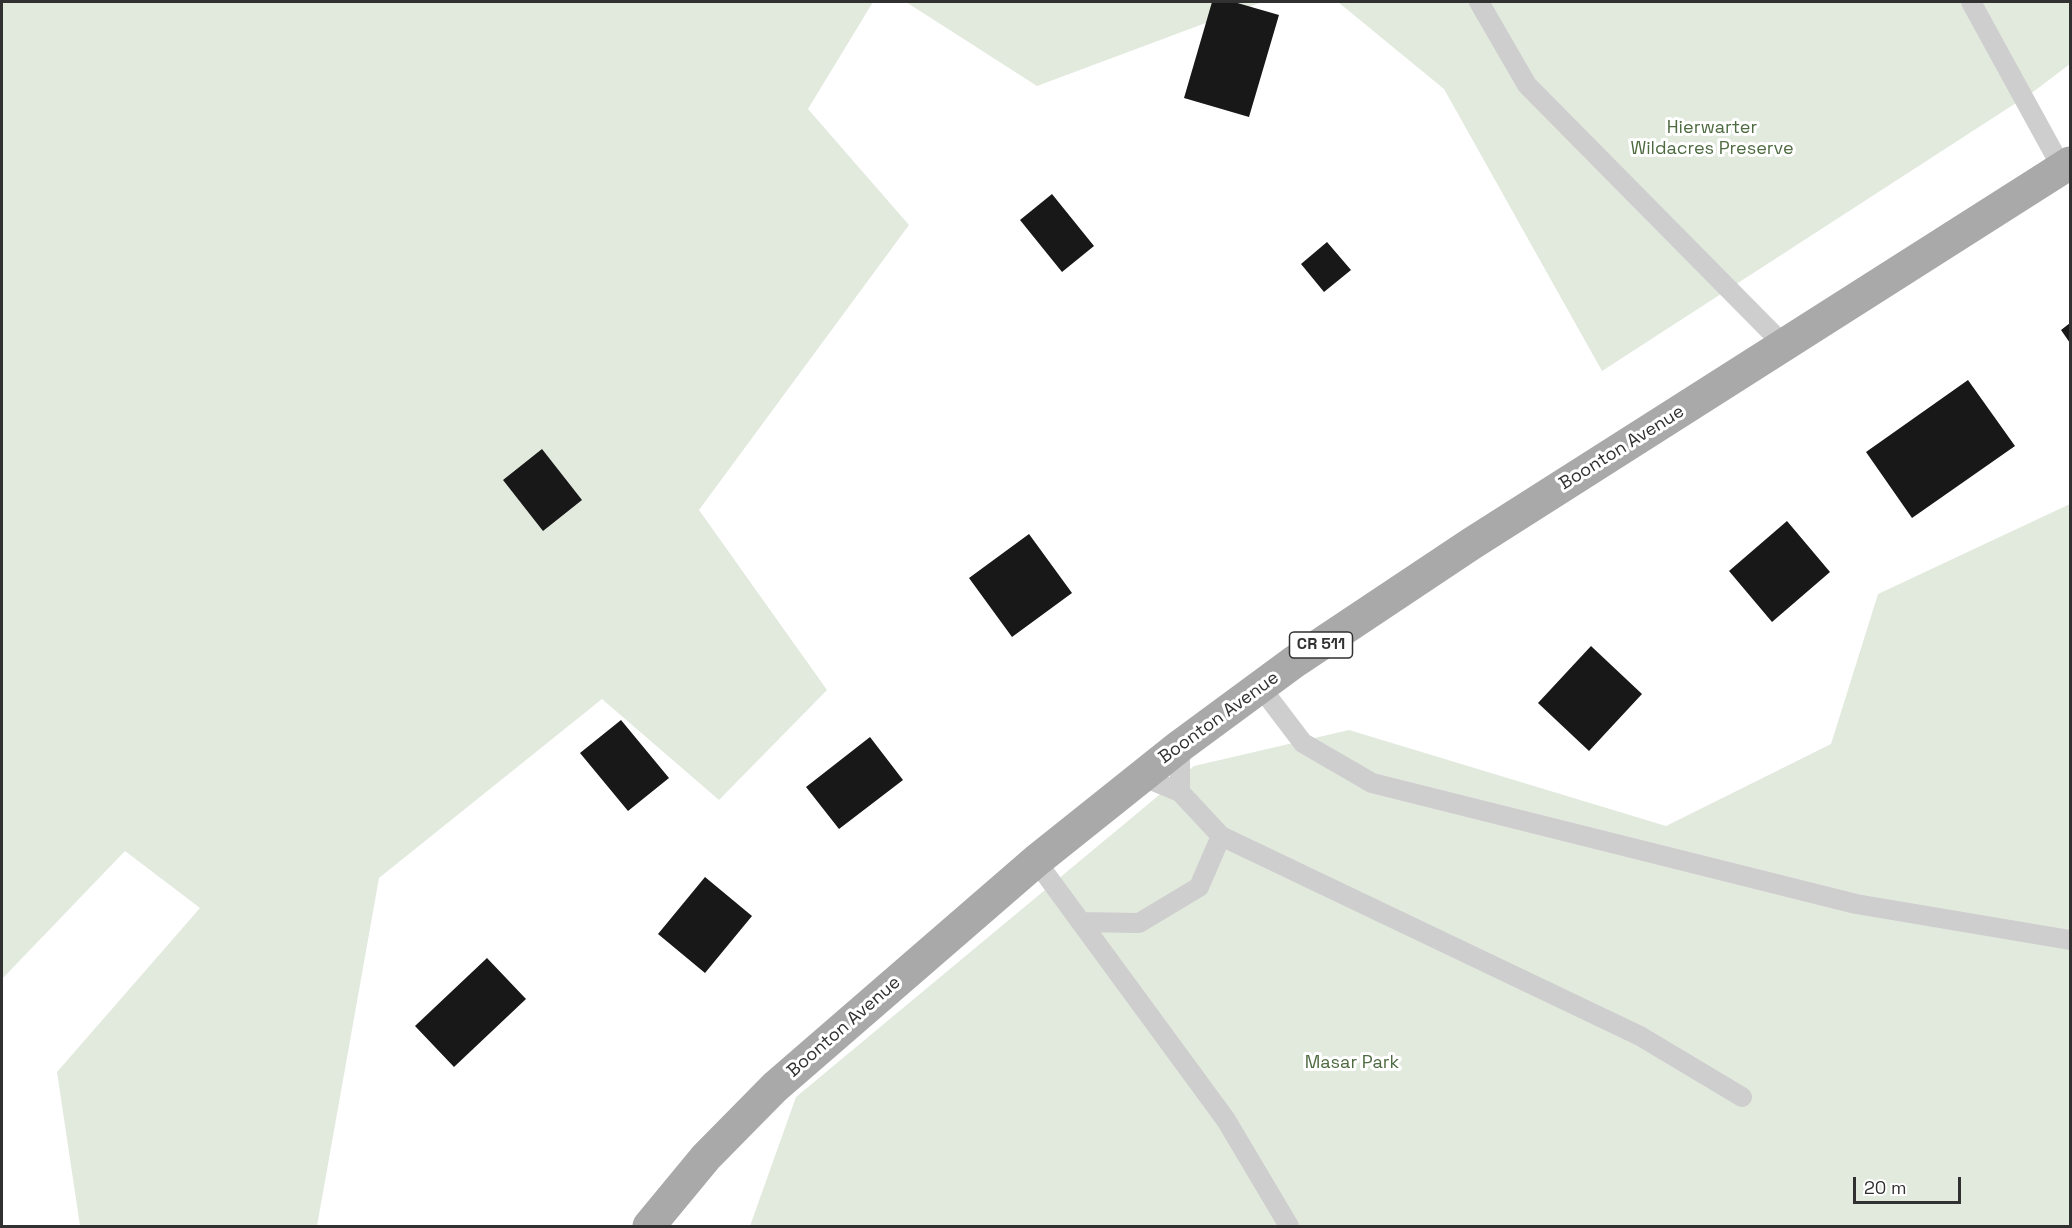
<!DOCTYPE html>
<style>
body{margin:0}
#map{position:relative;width:2072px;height:1228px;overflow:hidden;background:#fff;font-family:"Space Grotesk",sans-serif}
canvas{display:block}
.frame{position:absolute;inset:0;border:3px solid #313131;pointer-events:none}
.scale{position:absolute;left:1853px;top:1177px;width:108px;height:27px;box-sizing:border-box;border:3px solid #313131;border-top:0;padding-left:8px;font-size:18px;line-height:21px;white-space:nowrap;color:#313131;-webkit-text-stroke:4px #fff;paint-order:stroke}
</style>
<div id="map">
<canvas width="2072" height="1228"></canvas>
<div class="frame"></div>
<div class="scale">20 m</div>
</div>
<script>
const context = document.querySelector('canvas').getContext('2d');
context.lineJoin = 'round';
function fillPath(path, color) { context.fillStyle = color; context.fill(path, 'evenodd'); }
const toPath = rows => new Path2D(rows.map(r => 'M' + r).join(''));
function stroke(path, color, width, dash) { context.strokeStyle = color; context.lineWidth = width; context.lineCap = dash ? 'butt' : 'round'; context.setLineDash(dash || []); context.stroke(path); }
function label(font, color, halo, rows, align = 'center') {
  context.font = font + ' "Space Grotesk",sans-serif'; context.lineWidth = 6; context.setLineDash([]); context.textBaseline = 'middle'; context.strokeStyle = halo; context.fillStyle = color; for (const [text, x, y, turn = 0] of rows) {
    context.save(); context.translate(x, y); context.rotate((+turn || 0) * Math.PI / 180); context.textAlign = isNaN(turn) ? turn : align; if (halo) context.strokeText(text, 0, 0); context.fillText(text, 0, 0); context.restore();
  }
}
const green = toPath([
 [2,2,873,2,808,109,909,225,699,510,827,690,719,800,602,699,379,878,317,1226,80,1226,57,1072,200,908,125,851,2,979],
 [906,2,1262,2,1037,86],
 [1338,2,2070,2,2070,64,2033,92,1602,371,1444,89],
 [2070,504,2070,1226,750,1226,796,1097,1194,766,1349,730,1666,826,1831,744,1878,594]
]);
const building = toPath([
 [1212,2,1234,2,1279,15,1249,117,1184,98],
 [1052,194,1094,246,1062,272,1020,220],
 [1327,242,1351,270,1324,292,1301,264],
 [2070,323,2070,343,2061,330],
 [1968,380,2015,446,1912,518,1866,452],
 [542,449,582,500,543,531,503,480],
 [1787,521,1830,572,1772,622,1729,571],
 [1029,534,1072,593,1012,637,969,578],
 [1591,646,1642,694,1589,751,1538,703],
 [621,720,669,778,628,811,580,753],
 [870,737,903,780,839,829,806,787],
 [705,877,752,916,705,973,658,934],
 [487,958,526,999,454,1067,415,1026]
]);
const service = toPath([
 [1479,2,1527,85,1784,345],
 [1971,2,2062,168],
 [1262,689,1303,743,1372,783,1856,904,2070,940],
 [1180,792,1180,746],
 [1221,836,1640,1036,1742,1097],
 [1036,861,1226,1120,1289,1226],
 [1081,922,1139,923,1199,887,1221,836,1180,792,1141,776]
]);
const primary = toPath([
 [649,1226,706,1157,775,1087,1036,861,1180,746,1294,662,1471,544,2070,163]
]);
const shields = [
 [1321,645,63]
];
const shieldNames = [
 ["CR 511",1321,645]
];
const parkNames = [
 ["Hierwarter",1712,128],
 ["Wildacres Preserve",1712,149],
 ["Masar Park",1352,1063]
];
const streetNames = [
 ["Boonton Avenue",1622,448,-32],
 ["Boonton Avenue",1219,718,-36],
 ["Boonton Avenue",844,1027,-41]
];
fillPath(green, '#e2eade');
fillPath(building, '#181818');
stroke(service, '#cecece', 20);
stroke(primary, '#a9a9a9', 33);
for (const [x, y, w] of shields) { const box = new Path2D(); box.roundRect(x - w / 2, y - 13, w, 26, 4.5); context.fillStyle = '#fff'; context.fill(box); stroke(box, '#313131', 1.5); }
label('bold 16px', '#313131', null, shieldNames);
label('18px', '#4e6b41', '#fff', parkNames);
label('18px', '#313131', '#fff', streetNames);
</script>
